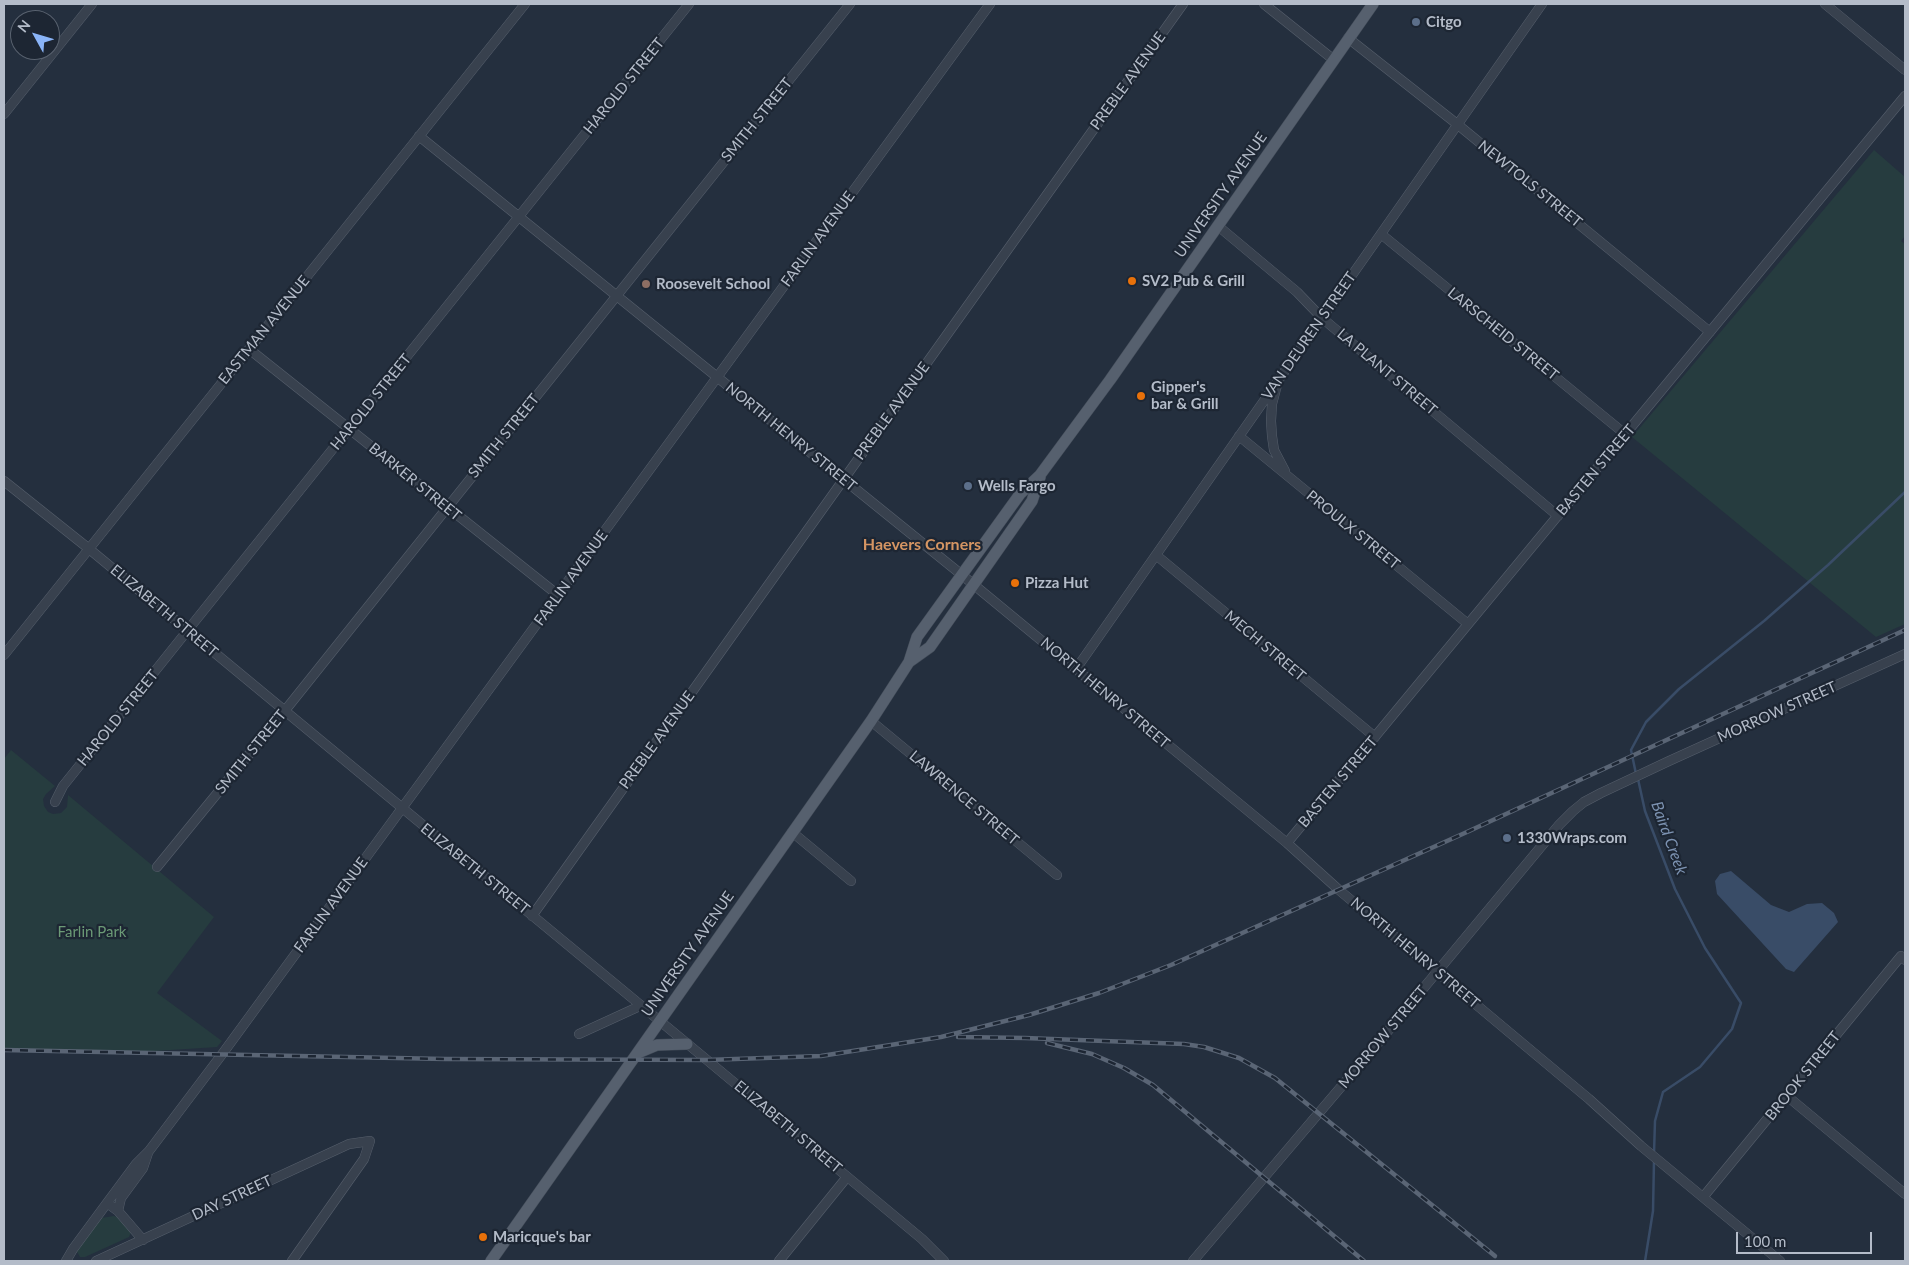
<!DOCTYPE html>
<style>
body{margin:0}
#map{position:relative;width:1909px;height:1265px;overflow:hidden;background:#242f3e;font-family:Lato,sans-serif}
canvas{display:block}
.frame{position:absolute;inset:0;border:5px solid #b4bcc9;pointer-events:none}
.north{position:absolute;left:10px;top:10px;width:50px;height:50px;box-sizing:border-box;background:#1d2633;border:1px solid #59626f;border-radius:50%;rotate:309deg;font-size:14px;font-weight:700;line-height:20px;text-align:center;color:#b4bcc9}
.north::after{content:'';display:block;margin:auto;width:18px;height:22px;background:#8ab4f8;clip-path:polygon(50% 0,100% 100%,50% 72%,0 100%)}
.scale{position:absolute;left:1736px;top:1232px;width:136px;height:22px;box-sizing:border-box;border:2px solid #b4bcc9;border-top:0;padding-left:6px;font-size:15px;line-height:18px;white-space:nowrap;color:#b4bcc9;-webkit-text-stroke:4px #1d2633;paint-order:stroke}
</style>
<div id="map">
<canvas width="1909" height="1265"></canvas>
<div class="frame"></div>
<div class="north">N</div>
<div class="scale">100 m</div>
</div>
<script>
const context = document.querySelector('canvas').getContext('2d');
context.lineJoin = 'round';
function fillPath(path, color) { context.fillStyle = color; context.fill(path, 'evenodd'); }
const toPath = rows => new Path2D(rows.map(r => 'M' + r).join(''));
function stroke(path, color, width, dash) { context.strokeStyle = color; context.lineWidth = width; context.lineCap = dash ? 'butt' : 'round'; context.setLineDash(dash || []); context.stroke(path); }
function label(font, color, halo, rows, align = 'center') {
  context.font = font + ' Lato,sans-serif'; context.lineWidth = 4.5; context.setLineDash([]); context.textBaseline = 'middle'; context.strokeStyle = halo; context.fillStyle = color; for (const [text, x, y, turn = 0] of rows) {
    context.save(); context.translate(x, y); context.rotate((+turn || 0) * Math.PI / 180); context.textAlign = isNaN(turn) ? turn : align; if (halo) context.strokeText(text, 0, 0); context.fillText(text, 0, 0); context.restore();
  }
}
const green = toPath([
 [1874,150,1905,177,1905,236,1901,241,1905,244,1905,624,1876,637,1632,437],
 [11,750,55,786,46,794,43,799,44,806,48,812,53,814,61,813,67,807,68,795,214,917,157,993,222,1041,217,1047,140,1052,4,1050,4,759],
 [114,1216,119,1218,131,1232,129,1237,85,1257,80,1257,76,1250,101,1218]
]);
const water = toPath([
 [1731,871,1771,905,1789,912,1807,904,1822,903,1834,913,1838,922,1794,972,1786,969,1717,894,1715,881,1720,874]
]);
const stream = toPath([
 [1636,774,1631,750,1646,722,1679,689,1764,621,1828,565,1905,492],
 [1638,779,1645,811,1675,889,1705,948,1741,1003,1732,1029,1700,1067,1663,1092,1655,1121,1654,1153],
 [1645,1261,1653,1211,1654,1161]
]);
const minor = toPath([
 [1264,4,1334,60],
 [1825,4,1905,70],
 [1348,38,1457,124,1710,332],
 [4,114,92,4],
 [419,136,962,575,1287,843,1339,890,1589,1099,1641,1146,1780,1261],
 [1218,226,1297,292,1322,318,1558,516],
 [1381,234,1625,434],
 [249,349,558,595],
 [1277,385,1272,404,1271,421,1272,436,1274,450,1285,471],
 [1239,436,1468,624],
 [4,481,88,548,707,1060,922,1239,944,1261],
 [1156,555,1375,737],
 [4,655,525,4],
 [1076,669,1542,4],
 [871,721,1057,875],
 [55,802,63,786,689,4],
 [792,832,851,881],
 [1287,843,1905,96],
 [157,867,291,703,850,4],
 [532,916,1183,4],
 [579,1034,640,1006],
 [1787,1096,1905,1194],
 [1704,1196,1901,956,1905,960],
 [107,1203,118,1211,143,1240],
 [118,1211,121,1198,143,1168,148,1153],
 [66,1261,73,1249,107,1203,136,1164,149,1151,223,1053,990,4],
 [96,1261,349,1144,370,1141,364,1159,292,1261],
 [779,1261,847,1177],
 [1193,1261,1363,1061,1559,825,1573,811,1584,802,1601,793,1669,761,1905,654]
]);
const major = toPath([
 [909,662,930,647,1032,501,1040,477],
 [638,1053,657,1045,687,1044],
 [491,1261,871,721,909,662,917,637,1020,494,1040,475,1110,380,1373,4]
]);
const rail = toPath([
 [958,1037,1025,1038,1184,1044,1204,1047,1239,1058,1275,1078,1495,1256],
 [1047,1043,1092,1054,1124,1068,1153,1085,1364,1261],
 [4,1050,445,1059,707,1060,821,1056,941,1037,1029,1015,1099,993,1171,965,1467,832,1905,630]
]);
const markers = [
 [1416,22,5,"#5c6f8a"],
 [1132,281,5,"#e8710a"],
 [646,284,5,"#8d6e63"],
 [1141,396,5,"#e8710a"],
 [968,486,5,"#5c6f8a"],
 [1015,583,5,"#e8710a"],
 [1507,838,5,"#5c6f8a"],
 [483,1237,5,"#e8710a"]
];
const poiNames = [
 ["Citgo",1426,22],
 ["SV2 Pub & Grill",1142,281],
 ["Roosevelt School",656,284],
 ["Gipper's",1151,387],
 ["bar & Grill",1151,404],
 ["Wells Fargo",978,486],
 ["Pizza Hut",1025,583],
 ["1330Wraps.com",1517,838],
 ["Maricque's bar",493,1237]
];
const streetNames = [
 ["PREBLE AVENUE",1128,81,-54],
 ["HAROLD STREET",624,86,-51],
 ["SMITH STREET",757,120,-51],
 ["NEWTOLS STREET",1530,184,39],
 ["UNIVERSITY AVENUE",1221,195,-55],
 ["FARLIN AVENUE",818,239,-54],
 ["EASTMAN AVENUE",264,330,-51],
 ["LARSCHEID STREET",1503,334,39],
 ["VAN DEUREN STREET",1309,336,-55],
 ["LA PLANT STREET",1387,372,40],
 ["HAROLD STREET",371,402,-51],
 ["PREBLE AVENUE",892,411,-54],
 ["SMITH STREET",504,436,-51],
 ["NORTH HENRY STREET",791,437,39],
 ["BASTEN STREET",1596,470,-50],
 ["BARKER STREET",415,482,39],
 ["PROULX STREET",1353,530,39],
 ["FARLIN AVENUE",571,578,-54],
 ["ELIZABETH STREET",164,611,40],
 ["MECH STREET",1265,646,40],
 ["NORTH HENRY STREET",1105,693,40],
 ["MORROW STREET",1777,712,-24],
 ["HAROLD STREET",118,718,-51],
 ["PREBLE AVENUE",657,740,-54],
 ["SMITH STREET",251,752,-51],
 ["BASTEN STREET",1338,782,-50],
 ["LAWRENCE STREET",964,798,40],
 ["ELIZABETH STREET",475,869,39],
 ["FARLIN AVENUE",331,905,-54],
 ["NORTH HENRY STREET",1415,953,40],
 ["UNIVERSITY AVENUE",688,954,-55],
 ["MORROW STREET",1383,1037,-50],
 ["BROOK STREET",1803,1076,-51],
 ["ELIZABETH STREET",788,1127,40],
 ["DAY STREET",232,1198,-25]
];
const parkNames = [
 ["Farlin Park",92,932]
];
const neighbourhoodNames = [
 ["Haevers Corners",922,545]
];
const waterNames = [
 ["Baird Creek",1669,838,70]
];
fillPath(green, '#263c3f');
fillPath(water, '#394c67');
stroke(stream, '#394c67', 2.5);
stroke(minor, '#565f6c', 10);
stroke(major, '#414a57', 12);
stroke(minor, '#38414e', 9);
stroke(major, '#56606e', 11);
stroke(rail, '#5a6575', 4.5);
stroke(rail, '#1d2633', 2.5, [8]);
for (const [x, y, r, color] of markers) { const dot = new Path2D(); dot.arc(x, y, r, 0, 2 * Math.PI); context.fillStyle = color; context.fill(dot); stroke(dot, '#1d2633', 2); }
label('bold 15px', '#b4bcc9', '#1d2633', poiNames, 'left');
label('15px', '#b4bcc9', '#1d2633', streetNames);
label('15px', '#6b9a76', '#1d2633', parkNames);
label('bold 16px', '#d59563', '#1d2633', neighbourhoodNames);
label('italic 16px', '#7c92b1', '#1d2633', waterNames);
</script>
